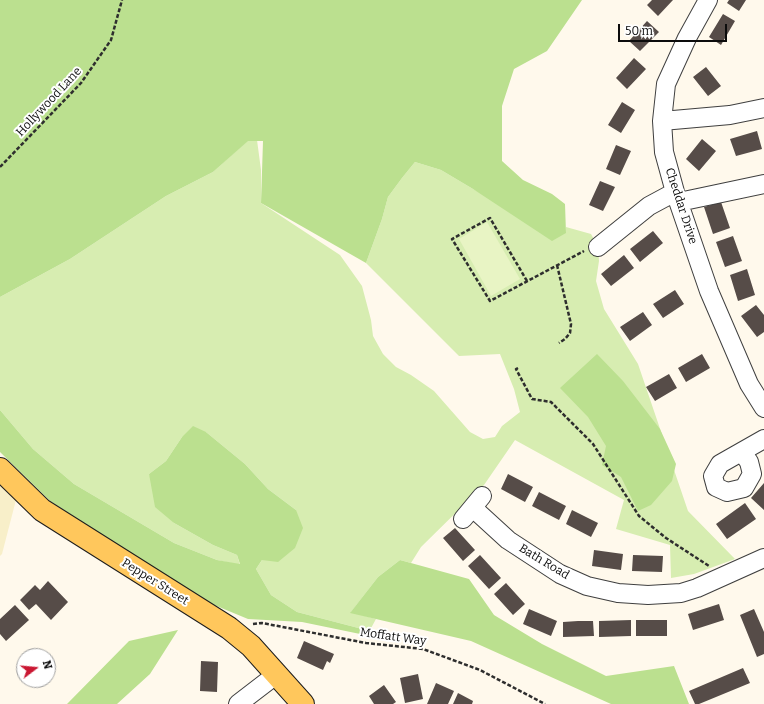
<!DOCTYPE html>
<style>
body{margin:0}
#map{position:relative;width:764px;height:704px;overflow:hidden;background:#fff9ec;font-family:Bitter,serif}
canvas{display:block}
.north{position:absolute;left:16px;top:648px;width:40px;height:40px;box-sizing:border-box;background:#fff;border:1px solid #9e9e9e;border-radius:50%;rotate:74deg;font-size:11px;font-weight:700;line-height:16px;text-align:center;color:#0c0c0c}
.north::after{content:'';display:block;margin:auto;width:14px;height:18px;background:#ca1732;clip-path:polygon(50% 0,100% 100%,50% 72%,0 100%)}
.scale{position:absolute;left:618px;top:24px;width:109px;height:18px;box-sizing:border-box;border:2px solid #0c0c0c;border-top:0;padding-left:5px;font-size:12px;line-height:14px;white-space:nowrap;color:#0c0c0c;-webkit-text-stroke:3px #fff;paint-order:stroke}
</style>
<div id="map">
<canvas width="764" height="704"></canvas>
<div class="north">N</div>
<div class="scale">50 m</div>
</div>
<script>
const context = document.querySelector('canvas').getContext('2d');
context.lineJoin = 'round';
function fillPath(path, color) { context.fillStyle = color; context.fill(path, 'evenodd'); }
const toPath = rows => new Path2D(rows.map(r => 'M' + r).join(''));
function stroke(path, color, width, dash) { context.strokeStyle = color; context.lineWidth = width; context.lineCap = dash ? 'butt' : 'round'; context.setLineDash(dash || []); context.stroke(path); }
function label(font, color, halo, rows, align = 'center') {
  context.font = font + ' Bitter,serif'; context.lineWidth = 4; context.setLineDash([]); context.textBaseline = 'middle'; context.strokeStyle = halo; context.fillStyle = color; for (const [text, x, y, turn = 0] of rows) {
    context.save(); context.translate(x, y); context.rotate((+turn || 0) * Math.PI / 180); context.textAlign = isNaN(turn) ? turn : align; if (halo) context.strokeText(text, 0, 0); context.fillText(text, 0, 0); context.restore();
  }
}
const farmland = toPath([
 [0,480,17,496,2,554,0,556]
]);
const green = toPath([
 [257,140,261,170,261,203,340,255,362,286,371,320,373,336,383,354,396,367,411,375,434,391,470,432,483,439,495,437,502,426,520,412,514,389,500,354,459,356,366,263,382,219,388,197,402,178,415,162,441,170,473,189,566,233,566,227,591,234,598,247,599,261,596,281,604,309,638,364,688,511,735,559,694,574,671,578,670,545,616,529,624,500,515,440,484,485,421,547,411,563,400,560,378,577,351,612,376,619,370,630,366,630,297,612,271,595,256,569,296,510,268,489,245,464,206,432,182,437,166,461,149,474,174,523,213,545,237,555,240,565,217,560,174,543,74,484,33,449,0,410,0,297,70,259,166,196,213,172,247,141]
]);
const forest = toPath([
 [0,0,582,0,547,51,514,69,502,106,502,161,523,180,552,194,565,204,566,233,552,241,473,189,441,170,415,162,402,178,388,197,382,219,366,263,261,203,263,141,248,141,213,172,166,196,70,259,0,297],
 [597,354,623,381,660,429,676,464,672,481,651,505,638,511,621,477,602,465,606,446,588,417,560,388],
 [0,410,33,449,74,484,174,543,217,560,240,564,237,555,213,545,174,523,155,507,149,474,166,461,182,437,193,426,206,432,245,464,268,489,296,510,303,528,295,548,278,562,262,560,256,569,271,595,297,612,366,630,365,635,302,622,248,619,207,602,50,501,0,452],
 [400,560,469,579,494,615,542,644,606,676,674,666,689,704,611,704,471,641,350,613,378,577],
 [178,630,150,674,117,704,67,704,129,641]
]);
const pitch = toPath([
 [487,222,520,279,491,296,459,239]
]);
const building = toPath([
 [652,0,673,0,658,16,647,5],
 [729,0,746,0,739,11,727,3],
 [723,14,735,21,721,45,709,37],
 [647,21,659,32,640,51,629,41],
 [634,58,646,69,627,89,616,78],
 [706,67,721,86,708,96,693,77],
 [622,102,635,110,621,133,608,125],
 [757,131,762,149,736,156,730,139],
 [702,139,716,151,699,171,686,159],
 [616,145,631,151,620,175,606,169],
 [600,181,615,187,603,211,589,205],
 [721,202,730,228,713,234,704,207],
 [653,231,663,243,640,262,630,249],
 [733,236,742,261,725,267,716,242],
 [624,255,634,268,611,286,601,274],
 [747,269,755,295,738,301,730,275],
 [675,290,684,304,663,318,653,304],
 [756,305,764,315,764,332,757,337,741,316],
 [643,312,652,325,630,341,620,327],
 [702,354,710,368,686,382,678,368],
 [669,374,677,388,655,401,646,387],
 [508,474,533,487,525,502,501,489],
 [764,483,764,510,751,498],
 [539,492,566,506,559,520,532,506],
 [745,503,756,519,727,539,716,524],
 [572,510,598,523,591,537,566,524],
 [455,528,475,550,463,561,443,538],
 [594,550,623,554,621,570,592,566],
 [480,555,501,578,489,589,468,566],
 [633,555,663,556,662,572,632,571],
 [48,581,68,602,51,620,36,604,29,610,20,600,35,585,40,590],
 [506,583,525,604,513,615,494,594],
 [719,604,724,620,693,630,688,614],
 [15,605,29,620,6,641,0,634,0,619],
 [529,609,557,621,551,636,523,624],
 [754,609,764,632,764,654,757,657,740,615],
 [631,620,631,636,599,637,599,621],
 [636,620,667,620,667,636,636,636],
 [578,621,593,621,594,636,563,637,563,622],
 [304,641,334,654,330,663,327,661,323,670,297,658],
 [201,661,218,662,217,692,200,691],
 [743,668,750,683,699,704,695,704,689,691],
 [418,674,423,699,405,703,400,678],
 [436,683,454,691,448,704,427,704],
 [384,685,396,702,393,704,374,704,369,696],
 [458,693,473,701,472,704,453,704]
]);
const path = toPath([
 [0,167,81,83,111,40,122,0],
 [557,265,571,324,570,333,565,339,559,343],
 [527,281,490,218,452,239,490,301,584,251],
 [518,368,516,369,532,399,551,402,593,444,639,516,666,538,709,566],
 [253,624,262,623,366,643,423,649,480,670,545,704]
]);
const minor = toPath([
 [708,0,687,38,666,84,662,121,664,152,675,192,709,291,749,384,764,408],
 [662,121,730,115,764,108],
 [679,202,764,184],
 [598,247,649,206,675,192],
 [742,452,749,462,752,474,744,488,727,492,716,487,713,476,720,464,764,439],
 [473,508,508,540,560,574,587,586,618,593,648,595,681,593,697,588,764,558],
 [463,519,482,496],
 [238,704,277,674]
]);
const major = toPath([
 [0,469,42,510,229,628,251,646,303,704]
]);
const streetNames = [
 ["Hollywood Lane",49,102,-47],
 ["Cheddar Drive",681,206,72],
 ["Bath Road",544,562,31],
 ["Pepper Street",155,582,32],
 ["Moffatt Way",393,637,8]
];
fillPath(farmland, '#f8efc9');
fillPath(green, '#d7edb1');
fillPath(forest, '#bbe08f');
fillPath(pitch, '#e8f4c4');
fillPath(building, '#564c48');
stroke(minor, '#3f3f3f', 20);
stroke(major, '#1d1d1d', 24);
stroke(path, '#2e2e2e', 2.5, [4, 2]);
stroke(minor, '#fff', 18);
stroke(major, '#ffc75c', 22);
label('12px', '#0c0c0c', '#fff', streetNames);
</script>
